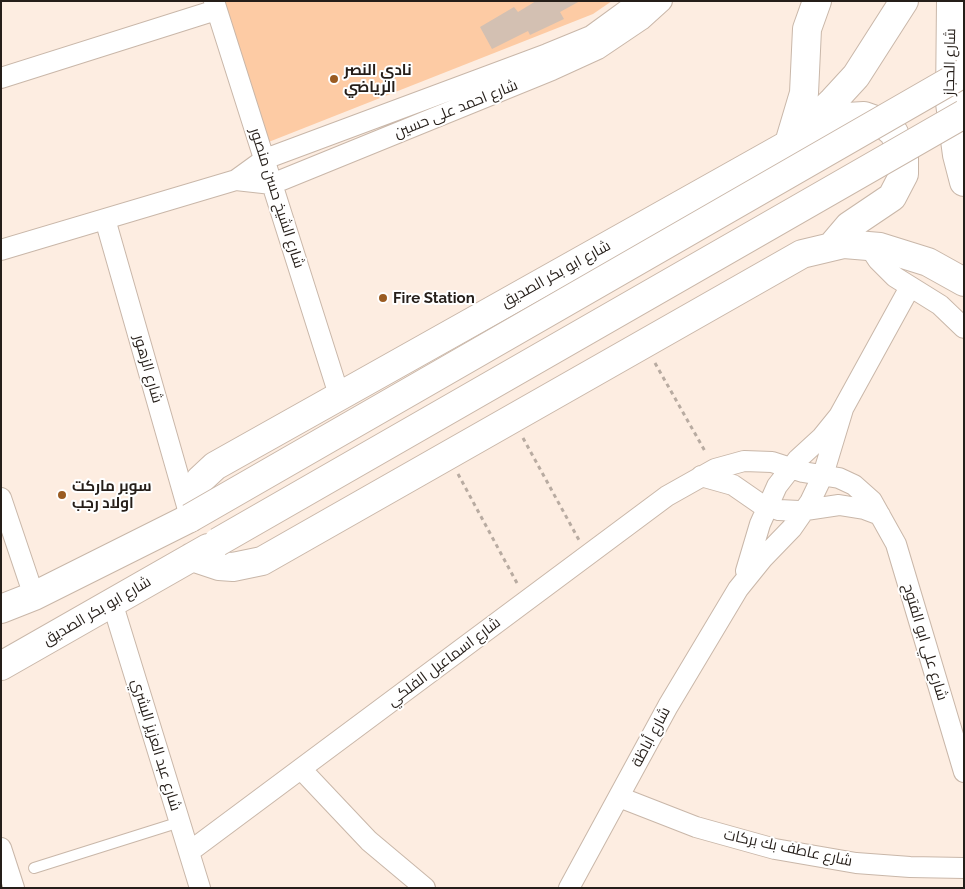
<!DOCTYPE html>
<meta charset="utf-8">
<style>
body{margin:0}
#map{position:relative;width:965px;height:889px;overflow:hidden;background:#fdede1;font-family:Raleway,sans-serif}
canvas{display:block}
.frame{position:absolute;inset:0;border:2px solid #251e19;pointer-events:none}
</style>
<div id="map">
<canvas width="965" height="889"></canvas>
<div class="frame"></div>
</div>
<script>
const context = document.querySelector('canvas').getContext('2d');
context.lineJoin = 'round';
function fillPath(path, color) { context.fillStyle = color; context.fill(path, 'evenodd'); }
const toPath = rows => new Path2D(rows.map(r => 'M' + r).join(''));
function stroke(path, color, width, dash) { context.strokeStyle = color; context.lineWidth = width; context.lineCap = dash ? 'butt' : 'round'; context.setLineDash(dash || []); context.stroke(path); }
function label(font, color, halo, rows, align = 'center') {
  context.font = font + ' Raleway,Cairo,sans-serif'; context.lineWidth = 4; context.setLineDash([]); context.textBaseline = 'middle'; context.strokeStyle = halo; context.fillStyle = color; for (const [text, x, y, turn = 0] of rows) {
    context.save(); context.translate(x, y); context.rotate((+turn || 0) * Math.PI / 180); context.textAlign = isNaN(turn) ? turn : align; if (halo) context.strokeText(text, 0, 0); context.fillText(text, 0, 0); context.restore();
  }
}
const green = toPath([
 [217,1,612,1,593,14,261,145]
]);
const building = toPath([
 [536,1,580,1,560,12,564,19,530,35,528,31,492,49,480,27,514,7,518,12]
]);
const path = toPath([
 [655,363,706,453],
 [523,438,579,540],
 [458,474,518,585]
]);
const lane = toPath([
 [34,868,180,822]
]);
const street = toPath([
 [214,1,339,395],
 [1,78,216,10],
 [236,180,272,184,552,70,598,49,641,20,662,1],
 [105,219,189,513],
 [868,245,878,260,895,277,940,305,964,328],
 [1,250,236,180,265,159,547,54,591,36,639,1],
 [701,476,733,485,759,503,779,510,799,511,839,505,864,509,880,515],
 [1,498,34,596],
 [746,571,760,524,777,486,798,459,822,437,839,416,910,287],
 [112,602,200,888],
 [301,769,369,841,425,888],
 [619,797,696,827,775,849,856,863,910,867,964,868],
 [1,848,14,888],
 [189,852,667,496,715,469,744,461,772,462,803,472,839,478,854,485,872,501,896,544,964,772],
 [569,888,668,706,738,589,763,558,792,528,810,502,823,475,843,409]
]);
const primary = toPath([
 [951,1,950,103,957,155,964,182],
 [809,134,847,117,864,116,881,122,894,133,904,157,904,174,892,197,849,226,832,246],
 [790,140,804,93,807,29,817,1],
 [192,557,219,566,233,567,262,561,802,254,844,244,880,247,928,262,964,282],
 [1,609,34,596,190,518,195,490,200,480,215,466,789,144,833,101,856,76,904,1],
 [1,666,208,548]
]);
const primaryBridge = toPath([
 [190,518,964,73],
 [218,542,964,114]
]);
const markers = [
 [334,79,5,"#9a5b21"],
 [383,298,5,"#9a5b21"],
 [62,495,5,"#9a5b21"]
];
const streetNames = [
 ["شارع الحجاز",950,62,-89],
 ["شارع احمد على حسين",456,109,-22],
 ["شارع الشيخ حسن منصور",277,198,72],
 ["شارع ابو بكر الصديق",556,274,-29],
 ["شارع الزهور",148,369,74],
 ["شارع ابو بكر الصديق",97,611,-30],
 ["شارع علي ابو الفتوح",925,642,73],
 ["شارع اسماعيل الفلكي",444,662,-37],
 ["شارع أباظة",651,737,-62],
 ["شارع عبد العزيز البشري",156,745,73],
 ["شارع عاطف بك بركات",788,848,12]
];
const poiNames = [
 ["نادي النصر",344,70],
 ["الرياضي",344,87],
 ["Fire Station",393,298],
 ["سوبر ماركت",72,486],
 ["اولاد رجب",72,503]
];
fillPath(green, '#fdcba4');
fillPath(building, '#d3c0b2');
stroke(lane, '#c9b7a9', 12);
stroke(street, '#c9b7a9', 22);
stroke(primary, '#c9b7a9', 30);
stroke(path, '#b8aba1', 3, [4, 4]);
stroke(lane, '#fff', 10);
stroke(street, '#fff', 20);
stroke(primary, '#fff', 28);
stroke(primaryBridge, '#c9b7a9', 30, []);
stroke(primaryBridge, '#fff', 28);
for (const [x, y, r, color] of markers) { const dot = new Path2D(); dot.arc(x, y, r, 0, 2 * Math.PI); context.fillStyle = color; context.fill(dot); stroke(dot, '#fff', 2); }
label('15px', '#251e19', '#fff', streetNames);
label('bold 15px', '#251e19', '#fff', poiNames, 'left');
</script>
